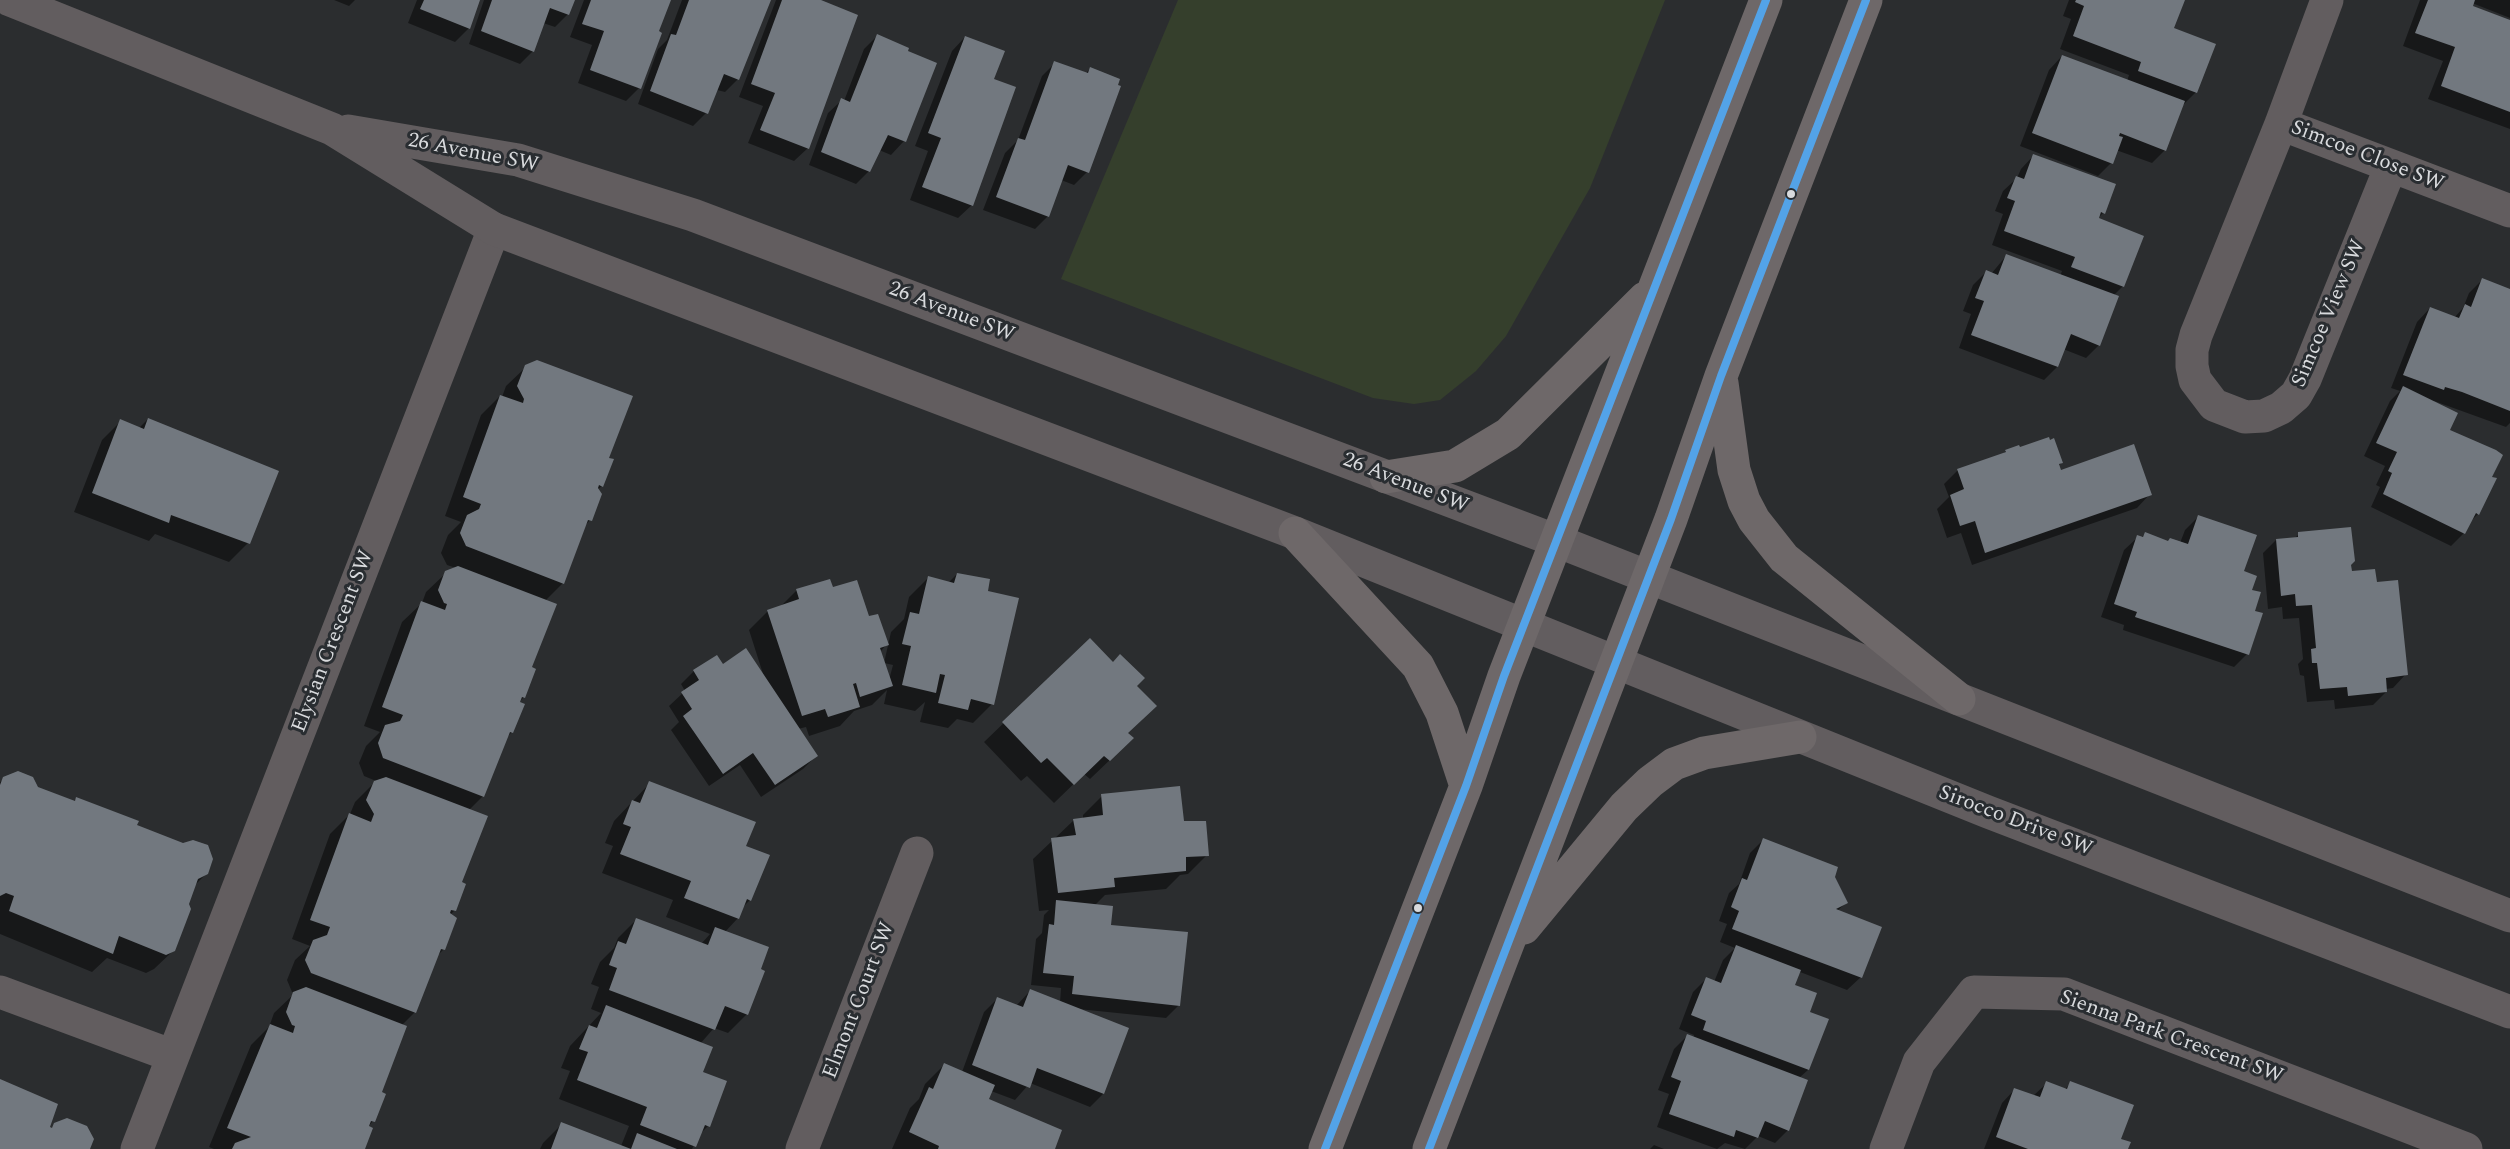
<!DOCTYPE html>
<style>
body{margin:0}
canvas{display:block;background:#2b2d2f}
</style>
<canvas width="2510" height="1149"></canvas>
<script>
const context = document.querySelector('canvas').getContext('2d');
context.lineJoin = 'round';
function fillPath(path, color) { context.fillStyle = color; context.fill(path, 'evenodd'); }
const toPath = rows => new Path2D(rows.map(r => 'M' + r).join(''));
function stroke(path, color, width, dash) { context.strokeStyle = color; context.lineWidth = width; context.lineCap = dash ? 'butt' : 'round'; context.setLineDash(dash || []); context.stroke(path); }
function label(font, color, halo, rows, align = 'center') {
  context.font = font + ' Spectral,serif'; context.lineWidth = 6; context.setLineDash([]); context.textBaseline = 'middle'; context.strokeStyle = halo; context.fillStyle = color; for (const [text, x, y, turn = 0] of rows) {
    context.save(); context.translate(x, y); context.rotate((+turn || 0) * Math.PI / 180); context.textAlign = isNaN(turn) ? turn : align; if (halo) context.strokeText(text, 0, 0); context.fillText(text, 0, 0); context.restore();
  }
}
const green = toPath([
 [1178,0,1665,0,1590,188,1506,336,1476,371,1440,400,1414,404,1373,398,1061,279]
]);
const shadow = toPath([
 [334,0,355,0,349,6],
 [417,0,479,0,469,28,455,42,408,23],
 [484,0,573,0,568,14,555,27,543,23,533,51,520,64,469,44],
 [584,0,669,0,639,88,626,101,578,83,592,45,570,37],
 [682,0,770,0,738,79,725,92,717,90,706,113,693,126,638,104,658,49,667,40],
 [776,0,817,0,808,148,794,161,748,143,763,106,739,97],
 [2069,0,2183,0,2172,29,2196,92,2182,106,2165,150,2152,163,2116,150,2111,163,2098,176,2020,146,2049,70,2062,56,2127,81,2129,75,2060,49,2071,19,2063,16],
 [2420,0,2510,0,2510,18,2472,3,2471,7,2510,22,2510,129,2428,99,2443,61,2403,46],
 [877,36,904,141,891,155,879,150,869,171,856,184,809,165,828,113,842,100,844,101,864,49],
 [965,37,993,79,972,205,958,218,910,200,928,151,915,146,952,51],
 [1055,63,1085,74,1090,69,1087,172,1074,185,1061,180,1048,216,1035,229,983,210,1005,153,1018,140,1042,76],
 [2034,155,2103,213,2097,219,2123,286,2114,295,2099,345,2086,358,2063,349,2057,367,2044,380,1959,348,1971,314,1963,311,1973,285,1986,272,1991,274,2006,256,2060,276,2062,271,1992,245,2003,214,1995,211,2003,191,2017,178,2021,169],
 [2482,280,2510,291,2510,423,2506,427,2434,401,2448,430,2490,478,2478,514,2470,522,2464,533,2451,546,2371,507,2380,487,2376,485,2385,466,2364,456,2390,401,2400,391,2391,388,2417,322,2430,308,2454,318,2463,308,2469,293],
 [526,367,607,459,602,486,597,490,590,520,584,527,563,583,545,601,524,697,518,703,512,732,505,739,483,796,469,810,460,883,454,911,450,915,443,950,436,957,415,1012,402,1025,380,1093,373,1121,368,1127,363,1149,214,1149,209,1147,251,1045,269,1027,274,1013,295,993,292,992,287,980,295,960,310,946,292,939,330,834,350,814,355,802,376,781,364,776,359,763,366,746,380,732,364,726,402,622,422,603,426,592,446,573,456,568,447,565,441,553,448,535,461,522,445,516,481,415,500,396,502,397,506,386],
 [148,419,248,543,229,562,155,534,149,541,74,512,102,440,121,421,139,428],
 [2019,449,2061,463,2058,466,2061,472,2150,494,2137,508,1972,565,1961,533,1947,538,1937,509,1949,497,1944,484,1958,470,2002,455,2006,451],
 [2198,517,2243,572,2250,591,2253,612,2247,654,2234,667,2123,630,2124,625,2101,617,2124,550,2138,537,2141,538,2145,534,2167,542,2180,543,2185,530],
 [2299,534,2350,565,2350,573,2375,583,2406,674,2393,688,2386,689,2386,692,2373,705,2335,709,2334,700,2307,702,2304,676,2300,675,2298,664,2303,659,2299,618,2283,619,2282,607,2268,609,2263,553,2276,540,2294,539],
 [957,574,986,592,992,704,973,723,957,719,948,728,920,722,925,702,915,711,884,704,887,690,872,705,854,711,840,726,809,736,806,727,798,729,816,756,803,769,761,797,740,765,709,786,671,730,679,722,669,706,685,691,681,684,694,671,723,666,764,677,749,630,768,611,780,607,797,590,832,589,868,618,887,644,880,652,889,680,893,665,884,663,891,632,904,619,909,597,928,578,948,583],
 [1090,640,1127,734,1113,757,1090,779,1084,774,1054,803,1027,776,1021,781,984,742],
 [4,779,73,802,77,799,135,826,207,873,194,886,174,950,154,969,146,973,107,958,92,972,0,934,0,782],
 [650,783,744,847,750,900,742,908,738,918,725,932,747,1014,728,1033,714,1028,700,1044,708,1126,699,1135,692,1149,540,1149,543,1143,562,1124,621,1146,629,1126,559,1099,570,1071,561,1068,570,1046,601,1013,591,1009,599,987,591,984,600,962,614,948,618,938,637,919,701,944,710,934,666,917,673,900,602,873,613,846,605,843,614,821],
 [1102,796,1183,822,1207,855,1188,874,1180,875,1166,889,1105,895,1094,906,1179,1005,1166,1018,1078,1009,1127,1029,1103,1094,1090,1107,1030,1083,1015,1100,991,1091,987,1100,1053,1149,892,1149,910,1108,919,1099,925,1084,944,1065,962,1072,984,1012,997,999,1016,1006,1030,991,1060,1003,1061,988,1031,985,1036,939,1042,933,1044,915,1049,910,1039,911,1033,859,1074,820,1083,819,1083,815],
 [1763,840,1833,877,1846,903,1837,911,1861,977,1847,990,1800,972,1793,986,1808,1013,1808,1070,1799,1078,1788,1130,1775,1143,1758,1136,1745,1149,1725,1143,1717,1149,1657,1127,1669,1094,1658,1090,1674,1049,1687,1036,1693,1038,1694,1035,1679,1029,1693,992,1706,979,1714,982,1723,960,1735,948,1720,942,1727,924,1719,921,1729,893,1739,884,1750,853],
 [2047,1083,2064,1090,2071,1083,2126,1149,1984,1149,2002,1103,2015,1089,2033,1096],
 [1654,1145,1664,1149,1650,1149]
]);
const building = toPath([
 [424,0,480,0,470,29,420,9],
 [492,0,575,0,569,15,550,8,534,52,481,31],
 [591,0,671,0,659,31,662,33,641,89,590,70,604,31,582,24],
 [689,0,771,0,739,80,724,74,708,114,650,91,671,34,676,35],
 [782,0,821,0,858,15,809,149,760,130,775,93,751,84],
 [2076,0,2185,0,2174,28,2216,44,2197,93,2138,71,2141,62,2073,36,2084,6,2075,2],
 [2428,0,2475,0,2473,6,2510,20,2510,112,2441,86,2455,47,2415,33],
 [877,34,909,48,908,51,937,63,906,142,888,135,870,172,821,152,841,98,850,102],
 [965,36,1005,51,994,79,1016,87,973,206,922,187,941,138,928,133],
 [2062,55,2185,101,2166,151,2120,133,2119,136,2123,137,2113,164,2032,133],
 [1054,61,1088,73,1090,67,1120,79,1118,85,1121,86,1089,173,1068,165,1049,217,996,197,1018,138,1025,140],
 [2033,154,2116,184,2105,214,2101,212,2099,218,2144,236,2124,287,2071,267,2075,257,2004,231,2015,201,2007,198,2016,176,2024,179],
 [2006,254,2119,296,2100,346,2071,334,2058,367,1971,335,1984,301,1975,298,1986,270,1998,275],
 [2482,278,2510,289,2510,411,2462,392,2445,387,2444,390,2403,375,2430,307,2459,318,2465,304,2471,307],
 [537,360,633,396,609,458,614,459,603,487,599,485,598,488,602,494,592,521,588,520,564,584,466,546,460,533,467,515,479,509,481,504,463,497,500,395,523,403,524,399,517,386,525,365],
 [2403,386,2458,413,2450,430,2496,450,2503,455,2492,477,2497,478,2479,515,2476,513,2465,534,2383,494,2392,473,2388,471,2397,452,2376,443],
 [148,418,279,471,250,544,171,515,169,523,92,493,120,419,144,429],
 [2049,437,2050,440,2054,438,2063,463,2059,464,2061,470,2134,444,2152,495,1985,553,1975,521,1960,526,1950,495,1964,489,1957,469,2006,452,2005,450,2019,445,2020,447],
 [2198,515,2257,535,2244,571,2257,576,2252,590,2261,592,2255,611,2263,613,2249,655,2135,617,2137,612,2114,604,2137,535,2143,537,2145,532,2168,541,2170,538,2188,544],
 [2351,527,2355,561,2351,565,2352,571,2375,569,2377,582,2398,580,2408,675,2386,678,2387,692,2348,696,2347,687,2320,689,2317,663,2312,663,2311,649,2316,648,2312,605,2296,606,2295,594,2281,596,2276,539,2298,537,2298,532],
 [458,566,557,604,532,667,536,669,525,698,522,697,520,702,525,704,513,733,510,732,484,797,383,758,378,743,385,725,400,721,403,715,382,707,421,601,445,610,447,604,444,603,438,590,445,571],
 [957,573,990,579,988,591,1019,598,994,705,971,699,968,710,938,703,945,675,940,674,936,693,902,685,911,646,902,644,910,612,919,614,928,576,954,583],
 [830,579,833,587,857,580,869,616,878,614,889,645,880,648,893,686,860,697,856,683,853,684,860,707,828,717,825,709,802,716,767,610,799,599,796,589],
 [1090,638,1113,662,1120,654,1145,678,1137,686,1157,706,1128,733,1134,738,1110,761,1104,756,1074,785,1047,758,1041,763,1002,722],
 [746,648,818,756,775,785,753,753,723,774,683,716,692,709,681,692,699,680,693,670,717,655,723,664],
 [18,771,33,777,38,787,75,801,76,797,139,821,137,825,183,843,193,840,208,845,213,859,208,874,198,879,189,904,191,909,175,951,166,955,119,936,113,954,9,911,14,896,6,893,0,896,0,785,3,777],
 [386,777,488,816,462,882,466,884,456,911,451,910,450,913,457,918,445,950,441,949,416,1013,311,973,305,960,313,940,327,935,330,927,310,920,349,813,371,822,374,814,366,800,374,781],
 [649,781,756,822,746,846,770,855,751,901,747,899,739,919,684,898,691,881,620,854,631,827,623,824,632,800,640,803],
 [1180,786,1184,821,1206,821,1209,856,1186,857,1186,871,1114,878,1115,887,1058,893,1051,838,1076,835,1073,819,1103,815,1101,794],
 [1763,838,1838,867,1835,877,1848,903,1836,909,1882,927,1862,978,1732,929,1739,911,1731,907,1742,878,1747,880],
 [1056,900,1113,906,1111,925,1188,932,1180,1006,1072,994,1074,976,1043,973,1049,924,1054,925],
 [636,918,708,945,715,927,769,947,761,969,765,971,748,1015,725,1006,715,1030,609,990,617,968,609,965,618,941,626,944],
 [1736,945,1801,970,1795,985,1817,993,1810,1012,1829,1019,1809,1070,1703,1030,1706,1021,1691,1015,1706,977,1721,983],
 [306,987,407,1026,382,1092,386,1094,375,1122,371,1121,369,1126,373,1128,365,1149,232,1149,235,1143,251,1137,227,1128,270,1024,293,1033,295,1026,292,1025,286,1012,293,992],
 [1030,989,1129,1028,1104,1094,1037,1068,1030,1088,972,1065,997,997,1023,1007],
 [606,1005,713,1047,703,1072,727,1081,710,1127,705,1125,696,1147,640,1125,647,1107,577,1080,588,1052,579,1049,589,1025,597,1028],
 [1687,1034,1808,1080,1789,1131,1765,1121,1758,1138,1736,1130,1734,1137,1669,1114,1681,1081,1671,1077],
 [944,1063,995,1085,989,1099,1062,1130,1055,1149,938,1149,939,1146,909,1132,929,1087,933,1089],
 [0,1079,58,1104,50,1127,52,1128,54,1123,67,1118,87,1126,94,1139,90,1149,0,1149],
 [2046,1081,2067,1089,2070,1081,2134,1105,2121,1139,2131,1142,2128,1149,2028,1149,1996,1137,2014,1088,2040,1097],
 [561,1122,631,1149,637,1133,677,1149,551,1149]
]);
const minor = toPath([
 [2327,0,2281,124,2196,335,2192,350,2192,366,2195,380,2214,405,2245,417,2264,416,2281,408,2296,395,2305,379,2391,166],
 [2281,124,2510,211],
 [0,992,173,1056],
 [137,1149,494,229],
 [802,1149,917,853],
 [1886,1149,1919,1062,1974,992,2064,994,2466,1149]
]);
const tertiary = toPath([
 [10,0,332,129,494,229,1295,533,1988,812,2510,1012],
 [348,131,518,160,693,215,1557,541,2510,916]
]);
const secondary = toPath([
 [1722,383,1734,470,1744,501,1754,520,1784,558,1959,699],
 [1386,477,1455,466,1508,434,1645,298],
 [1295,533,1418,666,1442,713,1466,786],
 [1524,928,1624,807,1650,782,1674,764,1704,753,1800,737],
 [1325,1149,1466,786,1504,676,1766,0],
 [1429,1149,1671,519,1721,376,1866,0]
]);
const bus1 = toPath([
 [1325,1149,1466,786,1504,676,1766,0],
 [1429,1149,1671,519,1721,376,1866,0]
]);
const markers = [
 [1791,194,5,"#d8dadd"],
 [1418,908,5,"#d8dadd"]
];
const streetNames = [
 ["26 Avenue SW",473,154,11],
 ["Simcoe Close SW",2367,157,21],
 ["26 Avenue SW",951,313,21],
 ["Simcoe View SW",2330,314,-67],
 ["26 Avenue SW",1405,484,21],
 ["Elysian Crescent SW",334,642,-69],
 ["Sirocco Drive SW",2015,822,21],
 ["Elmont Court SW",860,1001,-69],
 ["Sienna Park Crescent SW",2171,1038,20]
];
fillPath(green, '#353f2c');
fillPath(shadow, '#0007');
fillPath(building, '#72787f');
stroke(minor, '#625d5f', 33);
stroke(tertiary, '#625d5f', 33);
stroke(secondary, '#6e6869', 33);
stroke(bus1, '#53a3e8', 8);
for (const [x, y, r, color] of markers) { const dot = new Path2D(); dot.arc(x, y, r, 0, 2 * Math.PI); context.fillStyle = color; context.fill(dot); stroke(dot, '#292d31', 2); }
label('21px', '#d8dadd', '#292d31', streetNames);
</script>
